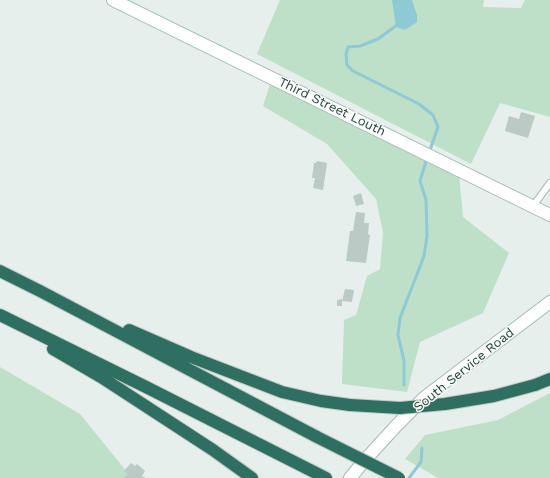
<!DOCTYPE html>
<style>
body{margin:0}
canvas{display:block;background:#e6efeb}
</style>
<canvas width="550" height="478"></canvas>
<script>
const context = document.querySelector('canvas').getContext('2d');
context.lineJoin = 'round';
function fillPath(path, color) { context.fillStyle = color; context.fill(path, 'evenodd'); }
const toPath = rows => new Path2D(rows.map(r => 'M' + r).join(''));
function stroke(path, color, width, dash) { context.strokeStyle = color; context.lineWidth = width; context.lineCap = dash ? 'butt' : 'round'; context.setLineDash(dash || []); context.stroke(path); }
function label(font, color, halo, rows, align = 'center') {
  context.font = font + ' "Work Sans",sans-serif'; context.lineWidth = 3; context.setLineDash([]); context.textBaseline = 'middle'; context.strokeStyle = halo; context.fillStyle = color; for (const [text, x, y, turn = 0] of rows) {
    context.save(); context.translate(x, y); context.rotate((+turn || 0) * Math.PI / 180); context.textAlign = isNaN(turn) ? turn : align; if (halo) context.strokeText(text, 0, 0); context.fillText(text, 0, 0); context.restore();
  }
}
const green = toPath([
 [280,0,484,0,483,7,521,8,525,0,550,0,550,117,500,103,471,164,257,54],
 [270,84,459,174,463,217,509,253,483,313,420,342,407,392,342,384,344,320,356,315,367,276,380,269,383,233,376,199,327,144,263,106],
 [0,367,80,414,132,478,0,478],
 [550,393,550,478,438,478,405,459,425,435,498,420]
]);
const water = toPath([
 [392,0,412,0,417,15,417,22,405,30,396,27]
]);
const stream = toPath([
 [397,25,378,39,360,46,348,47,346,54,347,65,353,71,419,104,433,115,438,127,429,153],
 [404,385,404,361,398,335,400,318,424,256,427,236,426,200,420,181,427,158],
 [409,478,421,462,422,448]
]);
const building = toPath([
 [521,112,535,116,528,138,505,131,509,116,519,119],
 [317,161,327,163,323,190,313,188,315,178,312,178,314,163,316,163],
 [361,193,364,204,356,206,353,196],
 [356,212,365,213,364,223,369,223,368,234,370,235,366,263,346,261,350,231,353,231],
 [345,289,354,290,352,302,342,301],
 [342,299,342,306,337,306,337,300],
 [131,463,135,466,137,464,145,471,142,476,146,478,124,478,128,474,124,471]
]);
const lane = toPath([
 [533,206,550,183]
]);
const secondary = toPath([
 [113,0,550,215],
 [350,478,365,460,396,426,425,397,550,302]
]);
const highway = toPath([
 [0,271,40,291,317,437],
 [0,315,146,387,326,478],
 [129,330,191,357,282,392,321,401,350,405],
 [53,349,101,377,213,450,252,478],
 [535,385,550,379]
]);
const highwayBridge = toPath([
 [350,405,400,408,445,404,494,396,535,385],
 [317,437,399,478]
]);
const streetNames = [
 ["Third Street Louth",332,107,26],
 ["South Service Road",464,370,-39]
];
fillPath(green, '#bfe0c8');
fillPath(water, '#8ec9d4');
stroke(stream, '#8ec9d4', 3);
fillPath(building, '#bbcac4');
stroke(lane, '#a8b8b2', 8);
stroke(secondary, '#a4bbb3', 14);
stroke(highway, '#c2cac8', 14);
stroke(lane, '#fff', 6);
stroke(secondary, '#fff', 12);
stroke(highway, '#2f6f62', 12);
stroke(highwayBridge, '#c2cac8', 14, []);
stroke(highwayBridge, '#2f6f62', 12);
label('13px', '#24423a', '#f7fbf9', streetNames);
</script>
